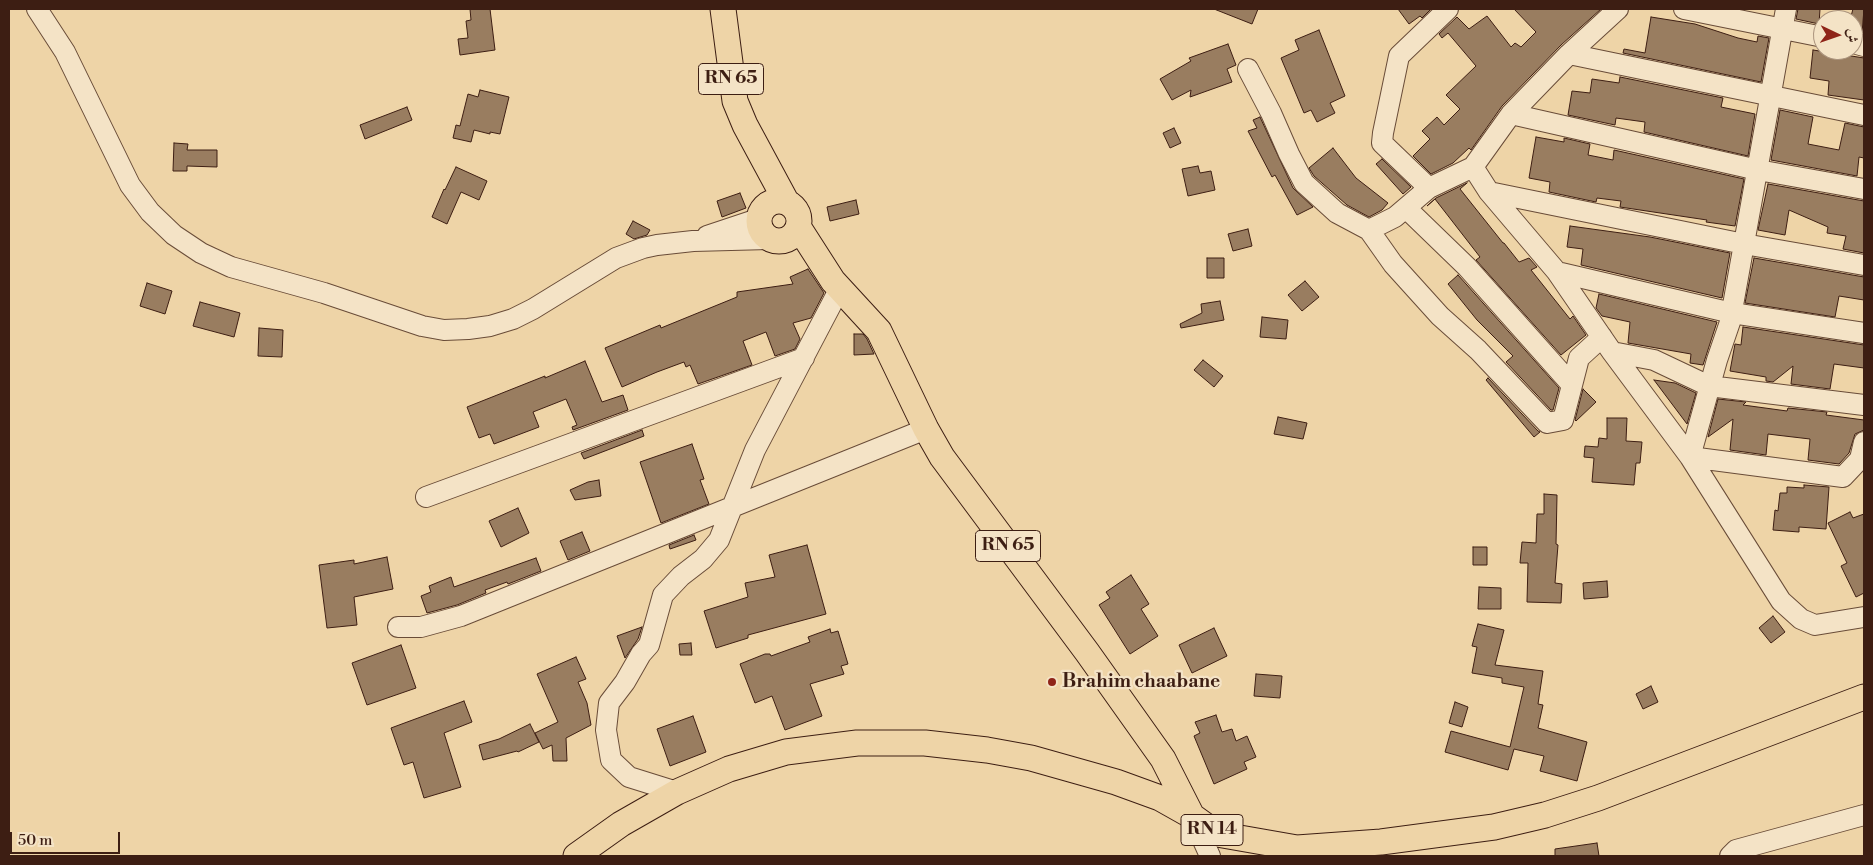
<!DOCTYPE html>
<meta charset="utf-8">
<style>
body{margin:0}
#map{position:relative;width:1873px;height:865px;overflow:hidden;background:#eed4a7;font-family:"Libre Bodoni",Amiri,serif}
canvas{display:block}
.frame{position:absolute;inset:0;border:10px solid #3d1e13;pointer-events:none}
.north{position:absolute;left:1813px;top:10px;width:50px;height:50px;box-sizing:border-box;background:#f4e3c6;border:1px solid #ab947e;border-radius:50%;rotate:93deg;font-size:14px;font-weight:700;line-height:20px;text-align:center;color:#3d1e13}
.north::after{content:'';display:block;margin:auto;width:18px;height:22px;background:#8f2418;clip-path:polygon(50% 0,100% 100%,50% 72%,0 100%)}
.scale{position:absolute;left:10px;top:832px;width:110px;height:22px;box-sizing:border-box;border:2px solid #3d1e13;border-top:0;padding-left:6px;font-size:15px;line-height:18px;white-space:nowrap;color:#3d1e13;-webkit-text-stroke:4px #f4e3c6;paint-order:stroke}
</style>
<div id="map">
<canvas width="1873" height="865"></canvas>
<div class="frame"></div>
<div class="north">ش</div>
<div class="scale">50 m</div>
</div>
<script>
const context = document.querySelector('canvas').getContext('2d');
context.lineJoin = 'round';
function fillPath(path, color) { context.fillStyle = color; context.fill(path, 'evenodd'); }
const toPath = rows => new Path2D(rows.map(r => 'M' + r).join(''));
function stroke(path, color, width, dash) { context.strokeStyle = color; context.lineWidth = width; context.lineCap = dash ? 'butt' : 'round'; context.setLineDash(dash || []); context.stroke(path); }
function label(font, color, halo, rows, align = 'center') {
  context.font = font + ' "Libre Bodoni",serif'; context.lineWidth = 4.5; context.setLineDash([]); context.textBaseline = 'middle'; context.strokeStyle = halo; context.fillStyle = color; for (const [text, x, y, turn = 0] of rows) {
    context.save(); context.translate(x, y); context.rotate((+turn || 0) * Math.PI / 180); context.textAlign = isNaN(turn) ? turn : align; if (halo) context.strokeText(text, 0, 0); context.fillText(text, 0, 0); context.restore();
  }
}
const building = toPath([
 [470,9,490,9,495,50,460,55,458,39,468,38,466,21,471,20,470,9],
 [1214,9,1258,9,1252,24,1214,9],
 [1398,9,1431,9,1422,18,1420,16,1409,24,1398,9],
 [1514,9,1601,9,1561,45,1502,106,1471,150,1469,148,1453,163,1431,174,1413,156,1430,139,1422,131,1437,117,1444,125,1460,109,1446,95,1476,66,1448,33,1442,38,1439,34,1457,17,1469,29,1487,16,1511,47,1515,43,1521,47,1536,32,1514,9],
 [1798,9,1820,9,1819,24,1796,19,1798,9],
 [1853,9,1864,9,1862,33,1853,31,1853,20,1850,20,1853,9],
 [1651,17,1695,24,1738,38,1757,42,1758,36,1769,38,1761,82,1623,53,1624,49,1645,53,1651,17],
 [1319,30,1345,96,1330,103,1335,113,1317,122,1311,110,1304,113,1281,58,1299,50,1295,40,1319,30],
 [1228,44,1236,65,1227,69,1232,82,1190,97,1191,90,1172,100,1160,79,1191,61,1189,58,1228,44],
 [1813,50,1864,58,1864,100,1828,95,1829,81,1810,78,1813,50],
 [1620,77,1723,98,1721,107,1755,114,1748,156,1644,132,1645,122,1616,118,1615,125,1568,115,1572,91,1590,93,1592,79,1619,83,1620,77],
 [480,90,509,97,500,134,490,132,490,134,474,130,471,142,453,138,456,125,460,126,468,94,478,97,480,90],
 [407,107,412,120,365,139,360,125,407,107],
 [1780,110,1813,117,1808,144,1839,150,1845,123,1864,127,1864,158,1859,157,1857,176,1771,160,1780,110],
 [1260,117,1293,188,1313,207,1297,215,1275,175,1272,177,1248,131,1257,128,1253,120,1260,117],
 [1174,128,1181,143,1170,148,1163,133,1174,128],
 [1536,137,1564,142,1564,138,1590,144,1588,155,1613,160,1614,150,1744,179,1735,226,1706,222,1707,220,1620,207,1621,201,1597,198,1596,202,1549,192,1550,182,1529,178,1536,137],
 [174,143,188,144,187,150,217,150,217,167,187,166,187,171,173,171,174,143],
 [1333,148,1356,178,1388,203,1382,210,1369,217,1347,205,1314,176,1309,168,1333,148],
 [1382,159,1411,187,1403,194,1376,164,1382,159],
 [1198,166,1200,173,1211,171,1215,190,1188,196,1182,169,1198,166],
 [456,167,487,181,479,200,461,192,447,224,432,217,444,189,445,190,456,167],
 [1467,183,1460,189,1503,243,1504,243,1519,262,1529,258,1537,267,1531,270,1570,319,1573,316,1586,335,1561,355,1476,260,1480,257,1435,199,1427,206,1436,198,1467,183],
 [1768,184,1864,201,1864,253,1843,249,1846,236,1827,233,1828,227,1789,210,1785,235,1758,230,1768,184],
 [740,193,746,208,722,217,717,201,740,193],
 [856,200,859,214,830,221,827,207,856,200],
 [633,221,650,230,647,235,634,239,626,234,633,221],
 [1570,226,1650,237,1730,253,1722,298,1581,265,1583,249,1567,247,1570,226],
 [1248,229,1252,246,1233,251,1228,234,1248,229],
 [1207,258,1224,258,1224,278,1207,278,1207,258],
 [1754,258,1864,277,1864,300,1839,296,1835,317,1745,303,1754,258],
 [808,269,824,293,811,318,793,323,800,339,795,349,775,356,766,332,743,341,752,365,698,384,690,365,686,367,684,362,657,372,622,387,605,348,660,325,661,328,737,297,737,292,793,284,790,277,808,269],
 [1458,275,1559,388,1553,410,1551,410,1506,362,1513,356,1477,320,1448,284,1458,275],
 [1305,281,1319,297,1302,311,1288,295,1305,281],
 [147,283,172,291,165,314,140,306,147,283],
 [1599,294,1717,322,1703,365,1690,363,1691,354,1628,343,1630,322,1602,316,1596,308,1599,294],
 [1220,301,1224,320,1181,328,1180,324,1202,313,1201,304,1220,301],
 [200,302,240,313,234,337,193,326,200,302],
 [1262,317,1288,320,1286,339,1260,337,1262,317],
 [1743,327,1864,345,1864,368,1834,364,1830,389,1791,384,1793,366,1773,382,1766,381,1766,377,1730,371,1735,344,1741,345,1743,327],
 [259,328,283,330,282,357,258,356,259,328],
 [854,334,863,334,867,339,874,354,854,355,854,334],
 [1203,360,1223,376,1214,387,1194,370,1203,360],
 [585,361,602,402,623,395,628,410,573,430,572,427,577,425,566,399,533,412,539,427,494,444,490,434,479,438,467,407,545,376,545,378,585,361],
 [1488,378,1538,431,1540,432,1534,437,1486,380,1488,378],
 [1654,380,1675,383,1696,393,1687,424,1654,380],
 [1583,389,1596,402,1576,421,1575,420,1583,389],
 [1718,399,1746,402,1743,405,1787,411,1788,408,1827,412,1826,415,1864,420,1864,430,1855,434,1849,453,1839,464,1808,460,1810,439,1776,435,1768,434,1766,455,1730,450,1733,419,1708,437,1718,399],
 [1278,417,1307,423,1303,439,1274,434,1278,417],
 [1607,418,1627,418,1626,441,1642,442,1640,463,1636,463,1634,485,1592,482,1594,458,1584,457,1585,446,1598,447,1599,438,1607,439,1607,418],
 [642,430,644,436,584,459,581,453,642,430],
 [692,444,704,479,700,480,709,504,661,523,640,462,692,444],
 [599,480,601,496,575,500,570,490,588,482,599,480],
 [1804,485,1829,487,1826,529,1799,527,1799,532,1773,530,1775,510,1778,511,1780,493,1787,493,1787,487,1804,488,1804,485],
 [1544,494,1557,495,1556,544,1558,545,1555,583,1562,584,1561,603,1527,602,1528,563,1520,563,1522,542,1536,543,1537,514,1544,514,1544,494],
 [518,508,529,533,501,547,489,521,518,508],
 [1850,512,1853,518,1864,514,1864,593,1856,597,1841,566,1847,563,1828,523,1850,512],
 [582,532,590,551,568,560,560,541,582,532],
 [694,535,696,540,670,549,669,545,694,535],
 [807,545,826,614,748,635,748,638,716,648,704,611,748,597,745,583,775,577,769,555,807,545],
 [1473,547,1487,547,1487,565,1473,565,1473,547],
 [387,557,393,589,354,597,357,625,327,628,319,565,354,560,354,564,387,557],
 [536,558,541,571,508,584,507,582,485,590,486,593,457,605,427,613,421,596,431,592,429,586,451,577,454,587,536,558],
 [1131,575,1149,604,1141,609,1158,636,1130,654,1099,605,1110,598,1106,592,1131,575],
 [1607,581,1608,597,1584,599,1583,583,1607,581],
 [1479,587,1501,588,1501,609,1478,609,1479,587],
 [1773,616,1785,632,1771,643,1759,628,1773,616],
 [1478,624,1504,630,1495,665,1543,671,1538,704,1543,705,1538,728,1587,742,1577,781,1540,771,1544,756,1514,749,1508,770,1445,752,1451,731,1510,747,1524,687,1502,683,1502,678,1472,673,1477,647,1472,646,1478,624],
 [642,627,638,639,625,658,617,636,642,627],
 [1214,628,1227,656,1192,673,1179,645,1214,628],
 [830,629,831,633,838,631,848,664,841,666,844,674,810,684,822,716,785,730,772,696,755,703,740,664,765,654,770,654,771,656,810,642,808,637,830,629],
 [691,643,692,655,680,655,679,644,691,643],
 [401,645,416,688,367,705,352,663,401,645],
 [576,657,586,679,578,682,587,703,591,725,566,738,567,761,553,761,552,745,543,749,535,733,558,722,537,674,576,657],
 [1256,674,1282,676,1280,698,1254,696,1256,674],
 [1651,686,1658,702,1643,709,1636,694,1651,686],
 [464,701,472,722,444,733,461,787,424,798,413,762,404,765,391,728,464,701],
 [1455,702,1468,707,1462,727,1449,723,1455,702],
 [1216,715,1222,732,1232,729,1236,741,1247,736,1256,757,1244,762,1247,769,1214,784,1194,736,1200,733,1195,722,1216,715],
 [693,716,706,752,670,766,657,729,693,716],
 [530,724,539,742,518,752,517,751,483,760,479,745,499,739,530,724],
 [1597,843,1599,856,1555,856,1555,849,1597,843]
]);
const minor = toPath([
 [37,9,65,52,130,185,150,212,174,235,201,253,231,267,324,293,422,326,444,330,468,329,490,326,513,319,533,309,616,258,643,248,657,245,693,241,769,239],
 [1618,9,1569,54,1511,114,1473,167,1489,192,1557,272,1612,352,1690,457,1781,601,1801,619,1815,625,1864,617],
 [1684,9,1823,37],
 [1786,9,1730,322,1717,360,1690,457,1843,477,1860,459,1864,442],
 [1853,43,1864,46],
 [1569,54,1864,115],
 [1248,69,1271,113,1289,154,1304,183,1337,213,1369,230,1395,217,1429,188,1382,143,1383,133,1399,56,1448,9],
 [1511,114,1758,170,1864,189],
 [1429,188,1473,167],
 [1489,192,1744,244,1864,265],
 [1406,208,1467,267,1571,384],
 [1369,230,1393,264,1440,316,1478,350,1547,423,1563,420,1579,358,1602,337],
 [707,236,758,219],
 [1557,272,1732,313,1864,333],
 [1612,352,1654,360,1709,386,1864,405],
 [426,497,804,358],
 [398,627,421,627,461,616,926,429],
 [677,792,629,777,611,760,606,730,609,703,625,682,641,654,649,645,663,595,681,576,703,559,719,540,755,450,840,288],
 [1192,816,1210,856],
 [1730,856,1736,850,1864,815]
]);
const major = toPath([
 [723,9,735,101,745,125,786,201],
 '759 221a20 20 0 1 1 40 0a20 20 0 1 1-40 0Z',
 [799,228,833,281,879,331,926,429,942,457,1087,652,1163,759,1192,816],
 [576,856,621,824,677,792,729,769,786,752,857,743,925,743,987,750,1031,758,1116,782,1160,798,1192,816,1217,834,1297,848,1381,842,1494,827,1545,815,1598,798,1864,697]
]);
const markers = [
 [1052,682,5,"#8f2418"]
];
const shields = [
 [731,79,65],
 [1008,546,65],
 [1212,830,62]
];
const shieldNames = [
 ["RN 65",731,79],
 ["RN 65",1008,546],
 ["RN 14",1212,830]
];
const poiNames = [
 ["Brahim chaabane",1062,682]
];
fillPath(building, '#997d60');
stroke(building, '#3d1e13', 1);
stroke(minor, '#694c38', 22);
stroke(major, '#3d1e13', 27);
stroke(minor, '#f4e3c6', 20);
stroke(major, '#eed4a7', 25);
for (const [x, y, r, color] of markers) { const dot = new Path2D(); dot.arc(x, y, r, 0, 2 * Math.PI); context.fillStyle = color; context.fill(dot); stroke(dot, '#f4e3c6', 2); }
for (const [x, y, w] of shields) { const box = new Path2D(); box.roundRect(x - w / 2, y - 15.5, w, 31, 4); context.fillStyle = '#f4e3c6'; context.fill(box); stroke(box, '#3d1e13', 1); }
label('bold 18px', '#3d1e13', null, shieldNames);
label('bold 19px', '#3d1e13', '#f4e3c6', poiNames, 'left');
</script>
